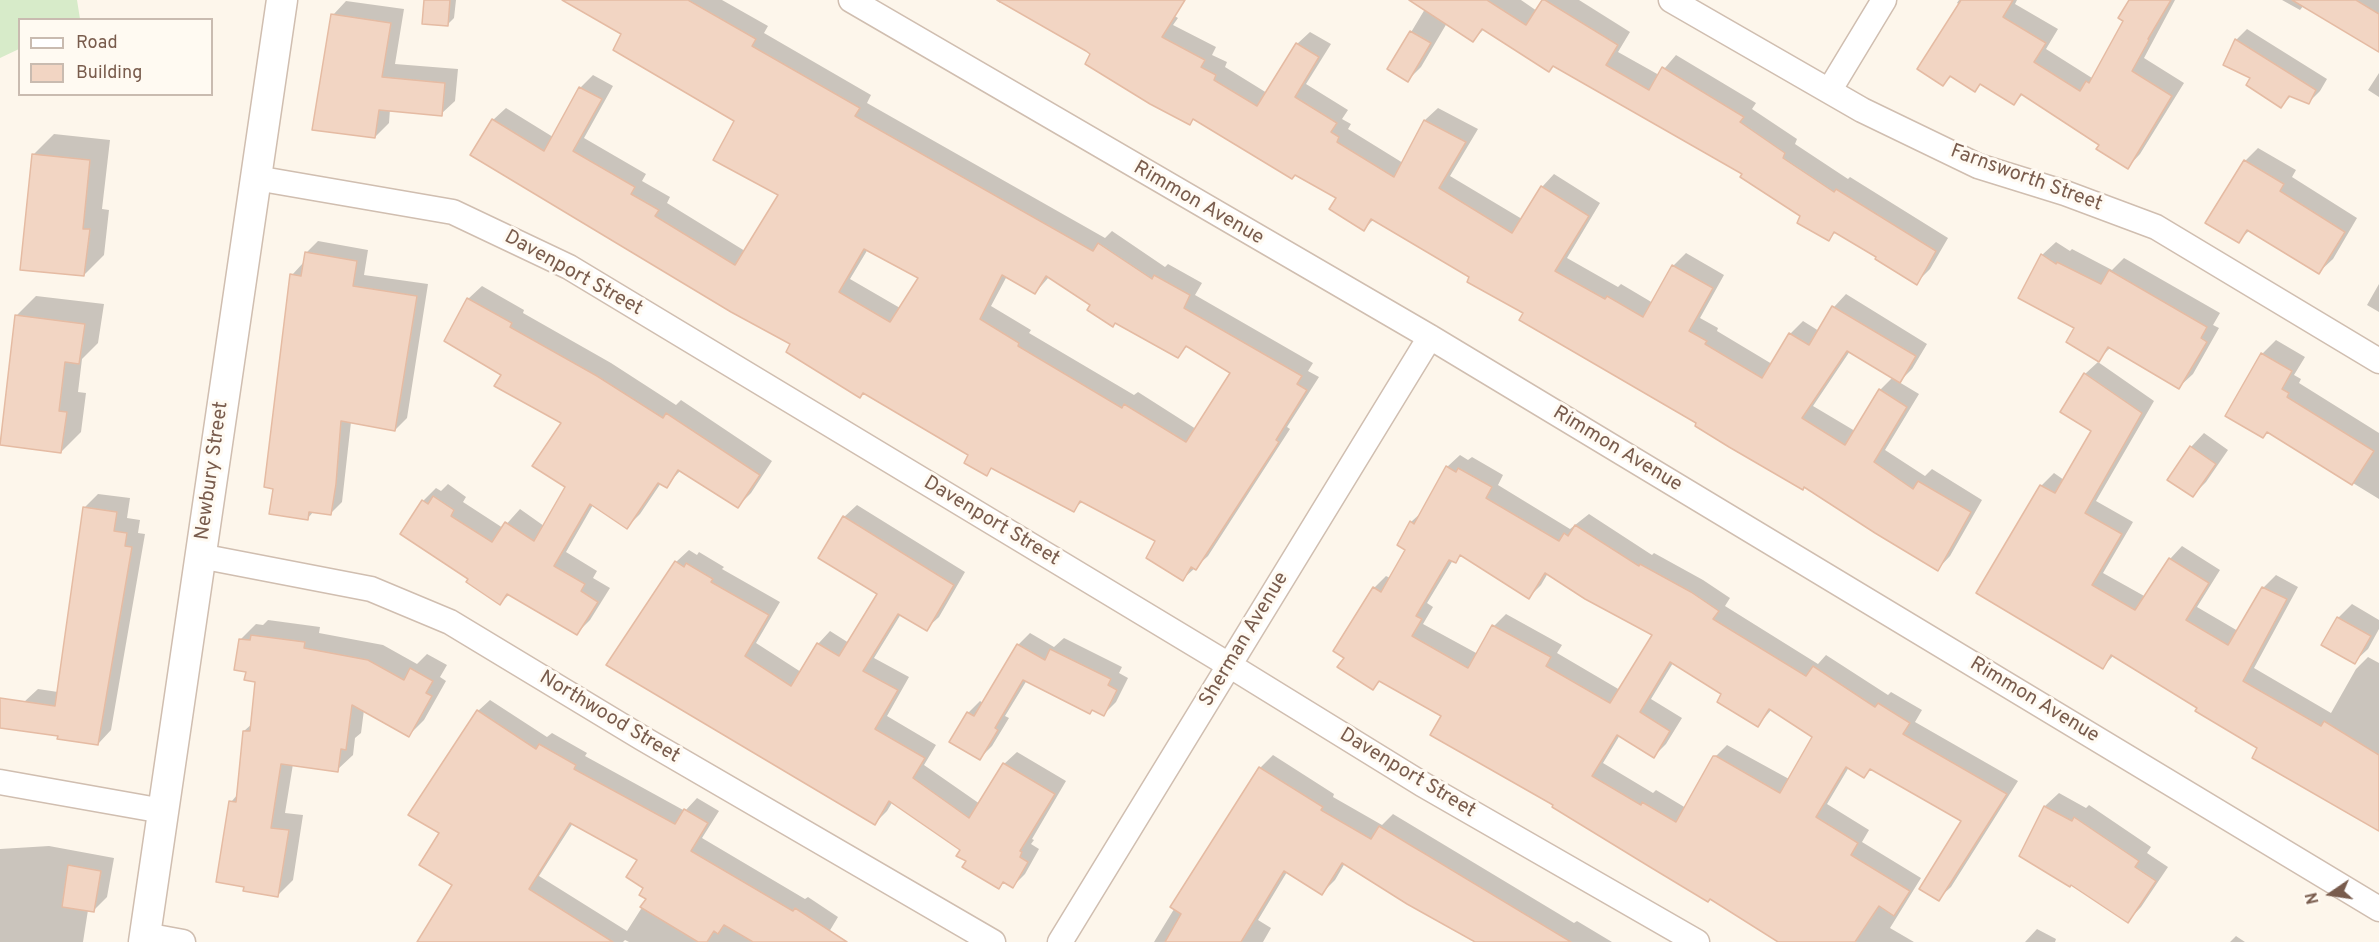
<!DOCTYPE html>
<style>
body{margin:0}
#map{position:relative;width:2379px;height:942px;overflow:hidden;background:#fdf6eb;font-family:Overpass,sans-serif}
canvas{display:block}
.legend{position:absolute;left:18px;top:18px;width:195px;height:78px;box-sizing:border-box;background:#fffaf2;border:2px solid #c9bbb0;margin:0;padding:8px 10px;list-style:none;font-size:18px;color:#795c4d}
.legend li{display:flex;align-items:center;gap:12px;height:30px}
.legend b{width:30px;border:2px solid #c9bbb0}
.north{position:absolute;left:2301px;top:864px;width:60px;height:60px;-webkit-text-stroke:4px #fffaf2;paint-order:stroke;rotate:257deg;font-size:16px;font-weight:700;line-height:24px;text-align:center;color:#795c4d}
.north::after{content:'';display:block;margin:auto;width:21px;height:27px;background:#795c4d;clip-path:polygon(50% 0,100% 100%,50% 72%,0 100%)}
</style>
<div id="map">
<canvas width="2379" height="942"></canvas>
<ul class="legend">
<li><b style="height:8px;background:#fff"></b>Road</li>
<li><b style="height:16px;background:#f2d5c3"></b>Building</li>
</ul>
<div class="north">N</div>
</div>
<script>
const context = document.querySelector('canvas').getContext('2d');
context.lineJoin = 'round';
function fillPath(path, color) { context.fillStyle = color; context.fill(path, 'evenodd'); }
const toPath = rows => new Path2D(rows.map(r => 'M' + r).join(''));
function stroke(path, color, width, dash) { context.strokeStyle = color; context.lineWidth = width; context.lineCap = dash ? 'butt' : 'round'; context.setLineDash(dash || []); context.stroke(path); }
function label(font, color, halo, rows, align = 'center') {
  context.font = font + ' Overpass,sans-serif'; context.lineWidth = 6; context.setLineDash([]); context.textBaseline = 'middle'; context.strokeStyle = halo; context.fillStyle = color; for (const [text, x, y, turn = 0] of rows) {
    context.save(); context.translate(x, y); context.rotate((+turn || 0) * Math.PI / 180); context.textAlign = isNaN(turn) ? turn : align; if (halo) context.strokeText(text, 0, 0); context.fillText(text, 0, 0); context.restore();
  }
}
const green = toPath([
 [0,0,77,0,80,19,20,20,19,49,0,58]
]);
const shadow = toPath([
 [426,0,456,0,454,18,447,25],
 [565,0,722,0,768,26,764,33,871,95,867,103,1105,238,1112,231,1165,267,1168,264,1202,283,1195,295,1313,363,1308,371,1319,377,1287,427,1290,429,1208,556,1183,579,1157,541,1083,501,1073,510,993,467,987,474,970,455,865,391,860,396,493,120,506,108,553,137,580,88,593,75,613,86,584,138,646,174,642,181,670,197,667,203,745,251,780,194,736,120,623,34],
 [868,249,920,277,900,308,850,279],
 [1007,276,1035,293,1049,277,1178,356,1188,345,1232,373,1196,429,1138,392,1134,395,1029,333,1031,330,991,306],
 [996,0,1147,0,1178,18,1173,25,1216,47,1212,55,1227,62,1225,67,1267,93,1297,44,1310,32,1331,44,1306,84,1348,110,1342,119,1351,124,1348,129,1403,163,1425,120,1438,108,1478,129,1450,176,1522,219,1542,187,1554,174,1600,203,1567,258,1618,287,1621,284,1653,303,1673,266,1686,253,1724,275,1700,318,1718,328,1717,331,1772,364,1790,334,1803,321,1819,331,1834,307,1846,294,1927,344,1912,369,1899,382,1919,394,1885,450,1925,476,1932,469,1982,500,1950,556,1938,569,1805,485,1698,423,1471,277,1374,219,1364,229,1338,198,1195,118,1189,123,1092,53,1002,1,1000,3],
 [1850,351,1893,377,1880,390,1855,431,1813,406],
 [1408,0,1521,0,1537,11,1544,0,1579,0,1630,32,1618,52,1659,75,1676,55,1756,103,1752,109,1797,139,1795,144,1848,179,1850,177,1948,238,1930,269,1916,283,1878,256,1836,232,1828,239,1802,216,1744,174,1554,65,1484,29,1473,40,1447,23,1421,67,1408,80,1389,69,1425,9],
 [1959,0,2017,0,2015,4,2058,29,2046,49,2092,78,2125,20,2131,0,2175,0,2144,58,2184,83,2140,154,2128,167,2101,145,2023,94,2014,103,1982,83,1975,90,1952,76,1943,84,1960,5,1957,3],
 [2282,0,2379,0,2379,50,2304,5,2300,10],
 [346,1,404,9,395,64,458,69,455,101,441,114,390,109,389,123,375,137,333,15],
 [2247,29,2327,79,2320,91,2308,103,2292,95,2281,106,2253,77,2236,40],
 [2379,73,2379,97,2368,90],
 [54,134,110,140,102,209,109,210,104,255,84,275,34,154],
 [2258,148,2296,170,2292,177,2357,218,2333,259,2319,272,2250,230,2238,241,2245,161],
 [318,241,368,250,364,275,428,284,407,418,395,430,351,422,342,502,330,514,314,511,308,518,292,275,303,263,306,253],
 [2056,242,2070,251,2072,249,2112,270,2124,258,2220,313,2213,325,2219,328,2193,374,2179,387,2111,347,2098,360,2076,328,2042,255],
 [2379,284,2379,312,2367,305],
 [482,286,524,310,523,313,611,363,676,405,681,400,772,461,751,493,738,506,681,470,666,486,661,483,640,514,627,527,593,505,566,552,597,571,593,578,610,588,590,620,577,633,510,594,500,603,470,578,423,501,436,488,441,491,448,484,466,497,463,502,503,528,520,509,544,526,567,487,563,422,503,374,468,299],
 [36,296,104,304,98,343,82,359,78,392,86,393,81,432,61,452,0,444,16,316],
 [2276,340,2305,357,2294,375,2301,379,2299,383,2379,433,2379,499,2268,431,2262,354],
 [2098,362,2154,401,2096,501,2133,522,2103,573,2146,597,2170,559,2182,546,2220,570,2197,607,2238,631,2264,587,2276,575,2298,587,2254,668,2331,713,2356,669,2368,657,2379,663,2379,829,2199,708,2114,655,2103,667,1978,593,2041,486,2054,473,2064,480,2093,430,2085,374],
 [2204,433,2228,450,2206,482,2193,495,2191,447],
 [1460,455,1468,460,1472,457,1503,475,1498,485,1570,529,1589,514,1652,555,1654,553,1703,580,1730,598,1725,606,1818,664,1826,655,1888,695,1891,692,1922,710,1915,722,2018,781,1951,887,1938,899,1963,820,1872,768,1864,776,1849,767,1827,804,1869,830,1862,842,1921,878,1890,928,1914,942,1780,942,1555,805,1443,715,1381,680,1373,688,1346,657,1374,588,1386,576,1390,578,1407,550,1411,522,1423,511,1447,467],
 [1462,555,1529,597,1541,585,1548,573,1654,635,1620,690,1557,653,1562,645,1506,614,1494,626,1478,654,1423,624,1433,607,1427,603,1453,560,1455,561],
 [1673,663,1723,694,1758,725,1772,709,1814,737,1789,779,1727,745,1715,757,1686,808,1656,790,1653,793,1603,763,1620,735,1654,756,1666,744,1682,718,1651,699],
 [98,494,130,498,127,518,140,520,138,533,145,534,111,730,98,744,20,729,24,702,38,689,58,692,85,507],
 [857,505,965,572,939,617,926,629,901,614,874,658,909,677,887,716,936,745,924,765,980,804,1004,764,1017,752,1066,781,1032,839,1034,840,1031,844,1039,849,1025,874,1013,886,1005,881,999,887,968,860,962,850,893,801,887,811,875,823,608,665,676,562,689,550,697,555,699,552,724,567,722,569,780,602,756,643,801,672,818,644,830,631,849,643,879,593,844,517],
 [2352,604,2379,620,2379,629,2368,649,2354,662,2338,618],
 [268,620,320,627,319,633,383,645,417,664,427,654,447,665,440,677,446,681,424,720,409,735,364,710,361,733,355,738,353,755,337,770,293,764,285,813,303,815,293,880,277,896,245,885,231,802,238,794,244,731,253,723,257,680,247,670,240,640,256,624,263,625],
 [1030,633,1054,647,1064,638,1122,667,1119,673,1128,678,1116,702,1104,714,1094,708,1090,712,1027,680,1005,716,1009,718,992,746,980,758,968,713,980,701,983,703,1018,645],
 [490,700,547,737,552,733,587,753,585,756,685,811,697,798,719,811,702,838,805,899,808,897,838,917,823,942,629,942,625,940,623,942,419,942,454,885,441,832,478,711],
 [573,823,639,859,648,898,627,931,539,876],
 [1273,755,1334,794,1333,797,1382,825,1393,814,1574,923,1577,921,1612,942,1478,942,1345,863,1335,880,1322,893,1287,872,1258,920,1271,928,1263,942,1154,942,1260,768],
 [2059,793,2086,808,2089,805,2151,847,2147,853,2168,867,2141,907,2128,921,2072,883,2021,855,2045,806],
 [49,846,114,858,107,897,93,911,88,910,83,942,0,942,0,849],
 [2037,929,2056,939,2055,942,2025,942],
 [2236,936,2245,942,2230,942]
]);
const building = toPath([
 [424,0,450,0,448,26,422,24,424,0],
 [562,0,688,0,756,39,752,46,860,108,855,116,1093,251,1098,243,1152,279,1154,275,1190,295,1184,308,1302,376,1297,384,1307,390,1276,440,1279,442,1196,570,1191,567,1183,581,1146,558,1155,541,1080,501,1074,512,991,468,987,476,964,463,968,455,863,393,860,398,786,352,790,344,731,312,470,155,492,119,544,151,579,87,602,99,573,151,635,187,631,194,659,210,655,216,735,265,778,195,713,160,734,121,613,50,621,34,562,0],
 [864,249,918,278,890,322,839,292,864,249],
 [1002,275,1035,294,1046,276,1090,305,1087,310,1113,327,1115,323,1178,358,1186,346,1230,373,1186,442,1124,404,1122,408,1018,346,1019,343,980,319,1002,275],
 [997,0,1185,0,1162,37,1205,60,1201,67,1216,75,1214,80,1257,106,1296,43,1319,57,1295,97,1337,123,1331,132,1339,137,1337,142,1394,177,1424,120,1466,142,1439,188,1512,233,1541,186,1589,216,1555,271,1605,299,1607,296,1643,317,1672,265,1713,288,1689,331,1707,341,1705,344,1762,378,1789,333,1809,345,1832,306,1916,356,1900,383,1847,351,1802,418,1845,445,1879,389,1907,407,1874,462,1913,489,1918,481,1971,512,1938,571,1875,533,1804,487,1803,490,1729,447,1695,426,1696,423,1519,320,1523,313,1467,282,1469,277,1371,219,1364,231,1329,209,1336,198,1295,175,1292,179,1193,119,1190,125,1150,104,1085,64,1090,54,1086,51,997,0],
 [1409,0,1487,0,1526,25,1542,0,1545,0,1618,45,1606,65,1649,90,1662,67,1744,117,1740,122,1785,153,1783,158,1834,192,1836,189,1936,251,1917,285,1875,259,1876,257,1834,232,1829,241,1797,223,1800,216,1740,177,1742,174,1553,66,1549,72,1482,29,1473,42,1409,0],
 [1961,0,2013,0,2003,17,2046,43,2034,62,2080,91,2086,81,2089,83,2123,21,2118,18,2129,0,2171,0,2148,39,2149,40,2132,71,2172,96,2128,169,2096,149,2099,145,2021,94,2014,105,1980,84,1975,92,1950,76,1943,86,1917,69,1961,0],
 [2292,0,2356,0,2379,14,2379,52,2292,0],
 [331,14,391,23,382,77,445,83,442,116,379,110,375,138,312,130,331,14],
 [1410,31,1431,43,1408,82,1387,69,1410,31],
 [2235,39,2316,90,2309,104,2289,96,2281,108,2246,85,2250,78,2223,65,2235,39],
 [32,154,90,160,83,229,90,229,84,276,20,270,32,154],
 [2244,160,2284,184,2280,191,2345,232,2319,274,2247,230,2239,243,2205,223,2244,160],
 [305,252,357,261,353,286,417,296,395,431,341,421,336,484,331,515,309,512,308,520,269,514,273,489,264,487,290,274,301,276,305,252],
 [2041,254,2056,264,2057,262,2101,284,2109,270,2207,327,2201,338,2207,342,2179,389,2108,347,2099,362,2066,342,2074,328,2018,298,2041,254],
 [467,298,512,323,510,327,597,376,663,418,666,413,760,475,738,508,678,470,667,488,658,483,627,529,590,504,554,566,585,584,581,591,598,602,577,635,507,594,500,605,466,582,468,579,400,534,422,500,428,504,433,496,454,510,451,516,492,542,505,522,534,541,565,487,532,466,561,423,494,386,501,375,444,341,467,298],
 [15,315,85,324,79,364,65,362,59,411,67,412,61,453,0,445,15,315],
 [2261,353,2292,371,2282,389,2289,393,2287,397,2374,451,2352,485,2267,432,2263,438,2225,416,2261,353],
 [2084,373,2142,413,2085,513,2122,534,2092,585,2135,610,2169,558,2209,583,2186,620,2228,645,2262,587,2287,599,2243,681,2321,726,2324,721,2379,755,2379,831,2252,758,2257,748,2195,711,2197,708,2111,655,2103,669,1976,593,2040,485,2055,493,2091,431,2060,412,2084,373],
 [2190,446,2216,464,2193,497,2167,480,2190,446],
 [1446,466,1456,472,1458,468,1492,487,1486,498,1559,541,1564,533,1568,536,1575,525,1639,566,1640,564,1691,592,1719,611,1713,619,1806,676,1813,666,1875,707,1878,703,1910,723,1903,734,2007,794,1939,901,1919,889,1961,821,1870,769,1864,778,1846,767,1816,817,1858,843,1851,855,1910,891,1894,916,1879,906,1855,942,1778,942,1710,899,1708,902,1650,867,1552,807,1553,805,1430,735,1441,716,1379,681,1373,690,1337,667,1344,658,1333,651,1373,587,1381,592,1405,550,1397,545,1410,521,1414,524,1446,466],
 [1460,555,1529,599,1545,573,1585,599,1652,635,1610,703,1546,666,1551,657,1492,625,1468,668,1412,636,1422,619,1416,616,1449,560,1456,563,1460,555],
 [1670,662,1721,694,1717,702,1758,727,1769,709,1812,737,1780,793,1716,756,1713,756,1676,822,1642,802,1641,805,1592,776,1617,735,1654,758,1670,731,1640,712,1670,662],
 [83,507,117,512,114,531,127,533,125,546,132,547,98,745,57,739,58,736,0,728,0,698,55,706,83,507],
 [843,516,954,585,927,631,898,614,863,671,898,690,875,729,925,758,913,778,969,818,1003,763,1055,794,1020,851,1022,852,1020,857,1028,862,1013,888,1003,882,999,889,962,867,966,861,956,856,960,850,889,801,875,825,606,665,675,561,684,567,686,563,713,579,711,582,769,615,745,656,791,686,817,643,839,656,877,594,818,558,843,516],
 [2337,617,2371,636,2355,664,2321,645,2337,617],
 [251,635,305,642,304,648,368,660,404,680,410,668,433,681,426,693,432,696,409,737,352,705,346,750,341,749,338,772,281,764,271,828,289,830,278,897,243,891,244,887,216,882,229,801,236,802,243,731,250,731,255,682,244,680,246,672,234,670,239,639,250,640,251,635],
 [1017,644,1045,660,1050,649,1111,679,1108,685,1117,690,1104,716,1092,710,1090,714,1023,680,995,728,998,730,980,760,949,742,967,712,974,716,1017,644],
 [477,710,536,749,539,744,576,765,574,769,675,824,684,809,708,823,691,851,793,911,795,908,847,942,753,942,724,925,718,934,714,931,707,942,698,942,640,907,646,899,639,895,643,888,626,877,637,860,570,823,529,889,613,942,417,942,452,885,419,865,439,833,408,815,477,710],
 [1259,767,1323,807,1321,810,1371,839,1379,826,1571,942,1475,942,1407,904,1342,863,1322,895,1284,871,1241,942,1165,942,1181,914,1170,907,1259,767],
 [2044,806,2072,821,2074,817,2139,861,2135,867,2156,881,2128,923,2071,885,2070,887,2019,856,2044,806],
 [68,865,101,871,94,912,62,907,68,865]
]);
const minor = toPath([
 [851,0,1430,337,2379,909],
 [1671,0,1862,110,1978,166,2065,193,2156,227,2379,361],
 [1829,91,1884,0],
 [256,178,453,212,569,267,1229,665,1422,784,1697,942],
 [200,556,371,589,450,622,642,738,993,942],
 [0,782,163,811],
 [145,935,183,942],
 [1060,942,1430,337]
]);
const tertiary = toPath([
 [144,942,282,0]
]);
const streetNames = [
 ["Farnsworth Street",2026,179,20],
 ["Rimmon Avenue",1198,204,30],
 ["Davenport Street",573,274,29],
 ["Rimmon Avenue",1617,450,31],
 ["Newbury Street",213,471,-82],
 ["Davenport Street",991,522,31],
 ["Sherman Avenue",1245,640,-59],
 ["Rimmon Avenue",2034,701,31],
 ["Northwood Street",609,718,31],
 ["Davenport Street",1407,774,31]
];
fillPath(green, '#d7ebc9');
fillPath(shadow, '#0003');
fillPath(building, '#f2d5c3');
stroke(building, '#e5bba3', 1.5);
stroke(minor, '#d0beb0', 27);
stroke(tertiary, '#d0beb0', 33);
stroke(minor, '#fff', 24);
stroke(tertiary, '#fff', 30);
label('20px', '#795c4d', '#fffaf2', streetNames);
</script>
